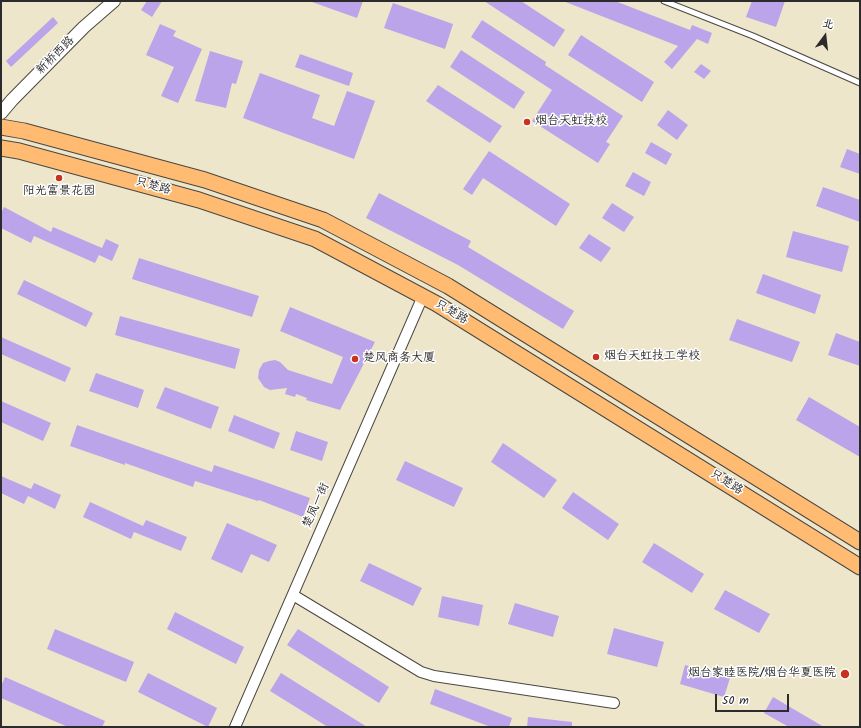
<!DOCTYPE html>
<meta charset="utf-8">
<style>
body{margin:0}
#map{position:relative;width:861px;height:728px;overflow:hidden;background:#eee6ca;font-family:Kalam,"LXGW WenKai TC",sans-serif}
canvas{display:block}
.frame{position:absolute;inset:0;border:2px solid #2b2b2b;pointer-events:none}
.north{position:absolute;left:805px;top:16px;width:40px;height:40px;-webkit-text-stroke:3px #fff;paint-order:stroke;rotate:15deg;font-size:11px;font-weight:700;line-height:16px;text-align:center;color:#2b2b2b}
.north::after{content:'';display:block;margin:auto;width:14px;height:18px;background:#2b2b2b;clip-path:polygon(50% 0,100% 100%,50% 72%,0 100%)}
.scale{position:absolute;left:715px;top:694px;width:74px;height:18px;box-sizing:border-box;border:2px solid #2b2b2b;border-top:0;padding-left:5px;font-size:12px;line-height:14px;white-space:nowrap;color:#2b2b2b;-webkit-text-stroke:3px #fff;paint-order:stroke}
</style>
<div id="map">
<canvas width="861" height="728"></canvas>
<div class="frame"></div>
<div class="north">北</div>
<div class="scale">50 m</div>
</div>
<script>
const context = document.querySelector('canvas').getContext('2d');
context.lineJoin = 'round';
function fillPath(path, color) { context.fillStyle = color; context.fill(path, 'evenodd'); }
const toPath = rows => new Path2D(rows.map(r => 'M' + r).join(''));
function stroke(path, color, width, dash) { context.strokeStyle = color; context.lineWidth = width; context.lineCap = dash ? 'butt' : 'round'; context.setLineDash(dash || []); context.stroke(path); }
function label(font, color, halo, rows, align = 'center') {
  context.font = font + ' Kalam,"LXGW WenKai TC",sans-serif'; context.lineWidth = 3; context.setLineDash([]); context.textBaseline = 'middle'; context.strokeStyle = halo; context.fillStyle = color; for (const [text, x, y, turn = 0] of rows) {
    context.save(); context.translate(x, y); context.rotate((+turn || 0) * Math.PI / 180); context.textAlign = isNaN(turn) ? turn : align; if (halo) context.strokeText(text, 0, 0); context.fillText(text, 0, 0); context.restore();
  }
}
const building = toPath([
 [147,1,162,1,152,17,141,10],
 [312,1,363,1,357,18,312,2],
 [484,1,521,1,565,30,554,47],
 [563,1,615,1,690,30,692,25,712,33,708,44,697,39,672,69,664,62,678,46],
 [752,1,785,1,776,27,746,17],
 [393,3,453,24,445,49,384,28],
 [53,17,58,23,11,67,6,61],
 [482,20,546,62,545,65,623,116,606,142,610,144,598,163,532,121,552,90,471,37],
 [160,24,176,31,173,36,202,49,178,103,161,96,174,67,146,55],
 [581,35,654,82,642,102,568,55],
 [461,50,525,92,514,109,450,67],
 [210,51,243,61,236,84,232,83,226,108,195,101],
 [300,54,353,73,349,86,295,67],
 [701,64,711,71,704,79,694,72],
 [260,73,320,95,312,118,334,126,347,91,375,101,354,159,243,118],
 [438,85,502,126,490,143,426,101],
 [668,110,688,125,677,140,657,125],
 [651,142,672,154,666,165,645,153],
 [847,149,860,154,860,174,840,167],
 [489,151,570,204,556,226,483,178,472,195,463,189],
 [633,172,651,182,644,196,625,186],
 [823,187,860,200,860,222,816,206],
 [379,193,471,241,468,247,574,311,563,329,458,265,366,218],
 [612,203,634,217,624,232,602,218],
 [4,207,51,232,53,227,102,248,106,239,119,245,112,261,99,255,95,263,34,236,31,243,1,228,1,213],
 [793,231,849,246,842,272,786,257],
 [589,234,611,248,601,262,579,248],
 [139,258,259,296,252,317,132,279],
 [763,274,821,295,815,314,756,293],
 [24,280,93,313,86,327,17,294],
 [290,307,375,342,340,410,306,400,307,398,296,394,295,397,285,394,287,388,270,390,264,387,258,378,259,370,263,363,269,361,275,360,280,362,288,370,332,384,343,357,280,331],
 [120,316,240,349,235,369,115,335],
 [737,319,800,342,792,362,729,340],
 [836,333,860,342,860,366,828,355],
 [1,337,71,368,65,382,1,354],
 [96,373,144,390,138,408,89,391],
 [165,387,219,407,211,429,156,408],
 [809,397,860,427,860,457,796,420],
 [1,401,51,423,43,441,1,422],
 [234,415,280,433,274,449,228,431],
 [77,425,212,472,214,465,265,482,310,498,303,517,259,500,258,501,195,481,193,487,125,463,125,465,70,446],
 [296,431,328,442,322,461,290,450],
 [503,443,557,480,544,498,491,462],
 [405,461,463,488,454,507,396,480],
 [1,476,31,489,34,483,61,495,55,509,28,496,24,504,1,493],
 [573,492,619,524,608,540,562,508],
 [90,502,143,526,146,520,187,537,181,551,134,532,131,539,83,517],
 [227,523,277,545,269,562,251,554,242,573,211,559],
 [654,543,704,574,692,593,642,562],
 [369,563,422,588,413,606,360,581],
 [725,590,770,614,759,633,714,609],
 [442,596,483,605,479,626,438,617],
 [515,603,559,616,553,637,508,624],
 [175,612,244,647,236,664,167,629],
 [614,628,664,642,657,667,607,654],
 [55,629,134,662,126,682,47,649],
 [298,629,389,687,379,703,287,645],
 [685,665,730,678,724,697,680,684],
 [148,673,217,708,208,727,138,692],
 [281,673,367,727,328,727,270,691],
 [5,677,105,721,102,727,68,727,1,698,1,686],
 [435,689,512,718,509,727,491,727,430,704],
 [773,697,824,727,789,727,764,713],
 [528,717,572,722,572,727,527,727]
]);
const service = toPath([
 [664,1,753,36,860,83]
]);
const minor = toPath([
 [293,595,421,672,434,676,614,703],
 [235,727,423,296]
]);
const tertiary = toPath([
 [1,113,12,100,84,27,114,1]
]);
const primary = toPath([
 [1,127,24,131,205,180,323,220,448,286,860,542],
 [1,148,19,151,199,200,315,239,437,304,860,567]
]);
const markers = [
 [527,122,4,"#c8321e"],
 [59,178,4,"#c8321e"],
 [596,357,4,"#c8321e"],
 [355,359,4,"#c8321e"],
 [845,674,5,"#c8321e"]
];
const streetNames = [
 ["新桥西路",56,56,-45],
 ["只楚路",153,187,15],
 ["只楚路",451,313,31],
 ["只楚路",726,483,32],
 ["楚凤一街",317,506,-66]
];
const poiNames = [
 ["烟台天虹技校",535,122],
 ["阳光富景花园",59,192,"center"],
 ["烟台天虹技工学校",604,357],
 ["楚风商务大厦",363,359],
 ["烟台家睦医院/烟台华夏医院",836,674,"right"]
];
fillPath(building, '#bba4e9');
stroke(service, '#484743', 7);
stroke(minor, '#484743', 12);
stroke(tertiary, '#484743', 14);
stroke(primary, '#484743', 17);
stroke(service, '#fff', 5);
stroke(minor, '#fff', 10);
stroke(tertiary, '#fff', 12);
stroke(primary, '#ffbb71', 15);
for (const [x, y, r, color] of markers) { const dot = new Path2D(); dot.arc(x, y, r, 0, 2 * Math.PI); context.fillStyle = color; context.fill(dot); stroke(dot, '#fff', 1.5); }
label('12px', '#2b2b2b', '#fff', streetNames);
label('12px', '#2b2b2b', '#fff', poiNames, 'left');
</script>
